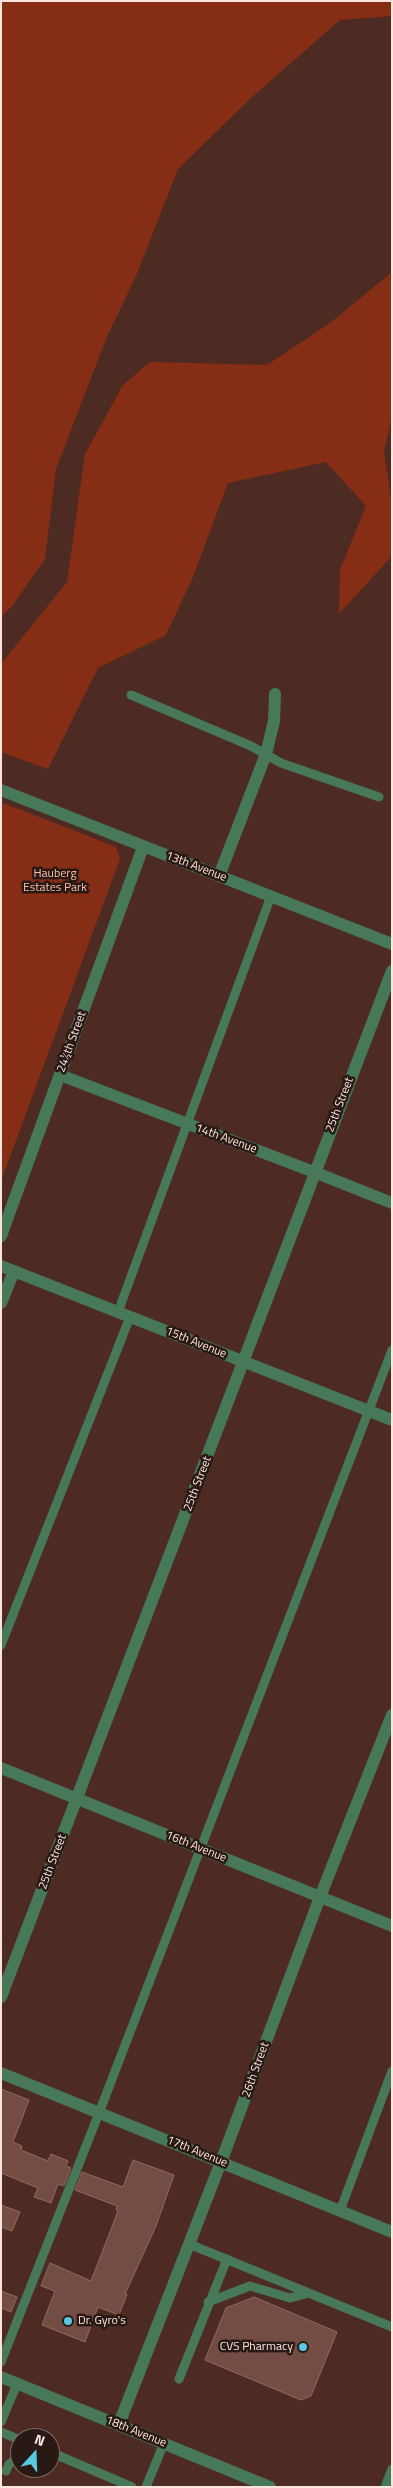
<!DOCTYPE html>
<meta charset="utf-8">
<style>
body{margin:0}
#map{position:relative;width:393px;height:2488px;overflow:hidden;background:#4e2b22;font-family:"Titillium Web",sans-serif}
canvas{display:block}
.frame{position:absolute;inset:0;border:2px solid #fce4de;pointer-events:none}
.north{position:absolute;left:10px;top:2428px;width:50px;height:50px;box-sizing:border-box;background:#281914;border:1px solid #7d6a65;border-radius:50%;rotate:20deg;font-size:14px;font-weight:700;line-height:20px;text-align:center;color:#fce4de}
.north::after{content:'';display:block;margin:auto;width:18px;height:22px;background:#58c9e3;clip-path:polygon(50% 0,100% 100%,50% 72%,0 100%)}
</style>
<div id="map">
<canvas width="393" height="2488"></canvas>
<div class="frame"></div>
<div class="north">N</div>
</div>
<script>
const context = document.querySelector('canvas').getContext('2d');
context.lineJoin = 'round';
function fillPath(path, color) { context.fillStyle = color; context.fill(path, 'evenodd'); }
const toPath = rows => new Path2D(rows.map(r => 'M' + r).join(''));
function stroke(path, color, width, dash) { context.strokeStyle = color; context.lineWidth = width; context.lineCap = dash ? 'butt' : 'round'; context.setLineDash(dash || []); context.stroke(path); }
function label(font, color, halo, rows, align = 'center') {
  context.font = font + ' "Titillium Web",sans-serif'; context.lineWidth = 5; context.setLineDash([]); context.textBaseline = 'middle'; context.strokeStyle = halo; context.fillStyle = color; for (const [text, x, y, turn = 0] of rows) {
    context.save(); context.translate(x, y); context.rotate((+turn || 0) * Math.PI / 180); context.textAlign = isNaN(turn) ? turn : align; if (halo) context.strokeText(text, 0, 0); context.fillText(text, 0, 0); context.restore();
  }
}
const green = toPath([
 [1,1,392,1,392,16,340,20,250,99,178,169,136,276,106,339,56,469,45,559,13,605,1,617],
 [392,272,392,417,384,451,392,505,392,556,339,614,340,570,366,506,326,462,228,483,193,577,166,635,98,668,48,769,1,752,1,664,67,582,85,454,123,385,150,362,267,365,330,323],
 [1,802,116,847,120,859,1,1181]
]);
const building = toPath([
 [1,2089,29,2100,13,2142,22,2146,21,2150,48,2161,51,2154,68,2161,66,2166,71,2168,64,2186,58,2184,51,2203,34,2197,38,2188,1,2173,1,2089],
 [133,2160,174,2175,156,2226,125,2294,127,2294,119,2315,98,2307,85,2342,42,2325,55,2291,41,2286,50,2263,91,2281,118,2211,116,2210,117,2206,75,2190,82,2172,123,2187,133,2160],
 [1,2205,20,2212,12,2231,1,2227,1,2205],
 [1,2291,17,2297,11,2312,1,2308,1,2291],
 [254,2297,337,2332,311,2396,301,2400,205,2360,226,2308,254,2297]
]);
const service = toPath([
 [131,695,251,746,281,763,379,797],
 [118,1312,271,896],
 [1,1645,130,1317],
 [340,2211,392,2071],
 [189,2244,392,2327],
 [208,2302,250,2286,290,2298,309,2293],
 [1,2362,99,2113,392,1350],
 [179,2379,227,2259],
 [1,2422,17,2384],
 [1,2432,20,2440],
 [50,2452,132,2487],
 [6,2471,9,2464,20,2457],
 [146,2487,164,2443],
 [385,2487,392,2469]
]);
const minor = toPath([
 [1,790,392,944],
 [219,876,266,754,274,721,275,694],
 [60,1075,314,1172],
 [1,1236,143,847],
 [1,1266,392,1420],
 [1,1303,14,1271],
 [1,1768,392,1926],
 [1,2073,392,2232],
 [119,2424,221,2162,320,1897,392,1715]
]);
const tertiary = toPath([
 [314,1172,392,1203],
 [1,1997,392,971],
 [1,2377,270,2487]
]);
const markers = [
 [68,2321,5,"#58c9e3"],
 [303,2347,5,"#58c9e3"]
];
const streetNames = [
 ["13th Avenue",196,867,21],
 ["24½th Street",72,1042,-70],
 ["25th Street",340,1105,-69],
 ["14th Avenue",226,1139,20],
 ["15th Avenue",196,1343,22],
 ["25th Street",198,1484,-69],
 ["16th Avenue",196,1847,22],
 ["25th Street",53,1862,-69],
 ["26th Street",256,2070,-70],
 ["17th Avenue",197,2152,22],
 ["18th Avenue",136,2432,22]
];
const parkNames = [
 ["Hauberg",55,874],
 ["Estates Park",55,888]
];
const poiNames = [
 ["Dr. Gyro's",78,2321],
 ["CVS Pharmacy",293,2347,"right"]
];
fillPath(green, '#862d15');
fillPath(building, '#734d43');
stroke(building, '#91695e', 1);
stroke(service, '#467859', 9);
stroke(minor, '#467859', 12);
stroke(tertiary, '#467859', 12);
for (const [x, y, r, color] of markers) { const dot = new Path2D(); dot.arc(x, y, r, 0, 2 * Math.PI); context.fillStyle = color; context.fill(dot); stroke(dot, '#281914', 2); }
label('12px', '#fce4de', '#281914', streetNames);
label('12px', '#fdbeae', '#281914', parkNames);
label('12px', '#fce4de', '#281914', poiNames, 'left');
</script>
